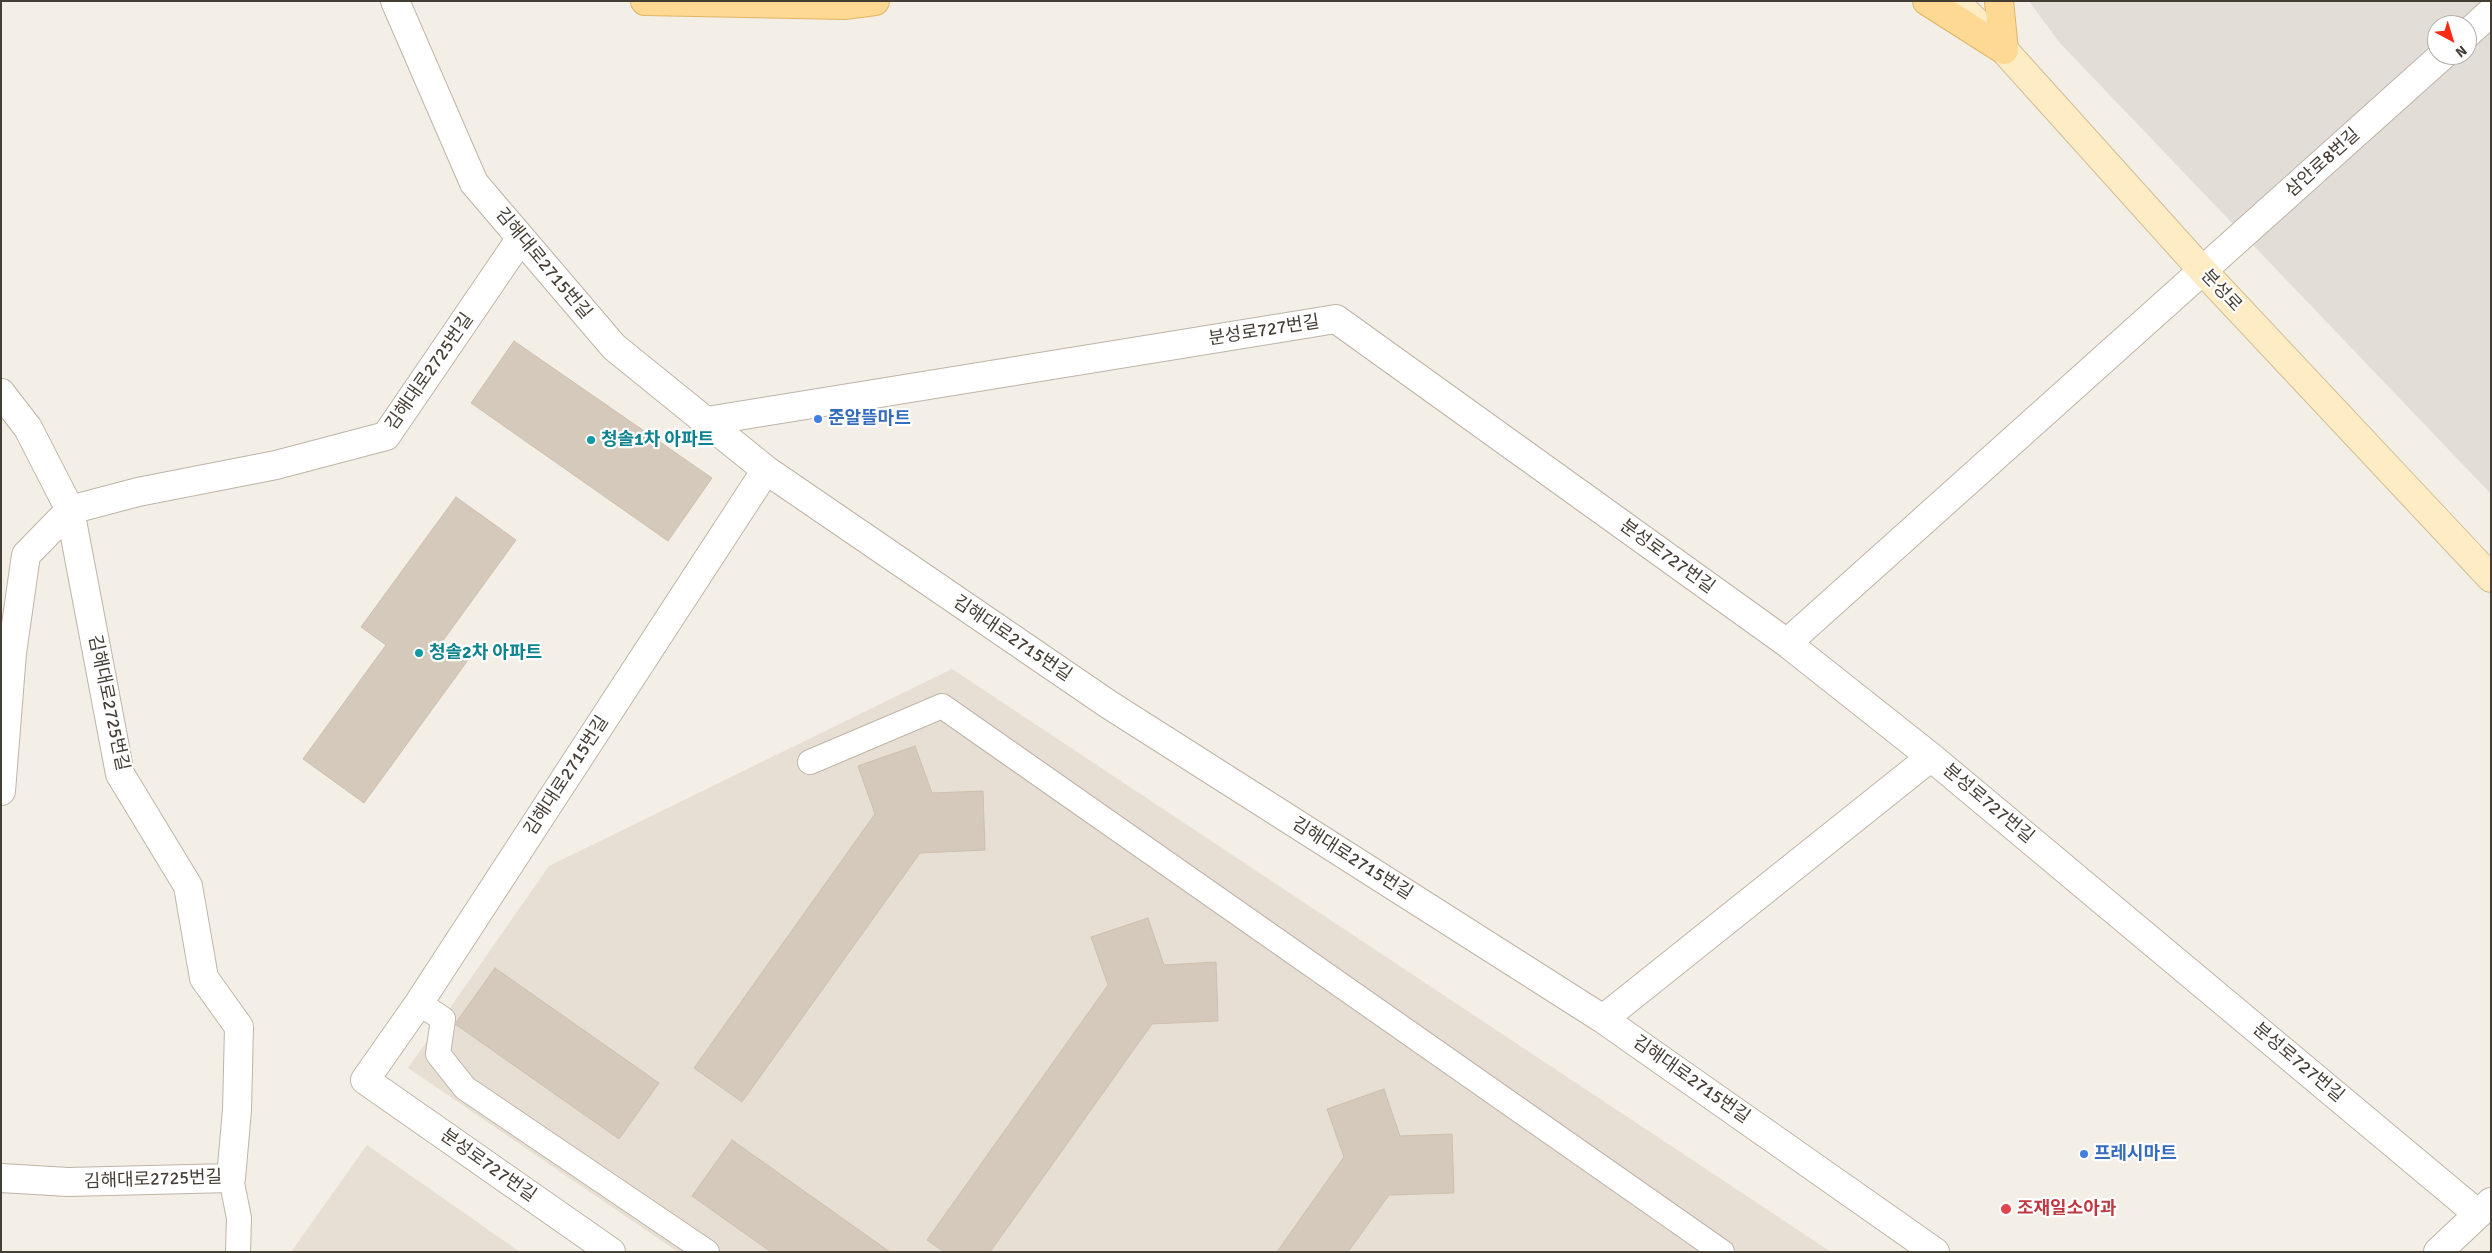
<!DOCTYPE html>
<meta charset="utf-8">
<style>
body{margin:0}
#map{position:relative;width:2492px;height:1253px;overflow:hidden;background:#f3eee6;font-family:Signika,sans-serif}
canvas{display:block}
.frame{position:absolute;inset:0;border:2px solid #453e35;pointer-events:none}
.north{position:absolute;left:2427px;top:15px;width:50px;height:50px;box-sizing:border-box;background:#fff;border:1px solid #b5b2ae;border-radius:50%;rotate:141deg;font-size:14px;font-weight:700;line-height:20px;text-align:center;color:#453e35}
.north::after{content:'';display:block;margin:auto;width:18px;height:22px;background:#f82b17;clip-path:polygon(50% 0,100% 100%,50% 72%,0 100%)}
</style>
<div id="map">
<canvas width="2492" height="1253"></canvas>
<div class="frame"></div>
<div class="north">N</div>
</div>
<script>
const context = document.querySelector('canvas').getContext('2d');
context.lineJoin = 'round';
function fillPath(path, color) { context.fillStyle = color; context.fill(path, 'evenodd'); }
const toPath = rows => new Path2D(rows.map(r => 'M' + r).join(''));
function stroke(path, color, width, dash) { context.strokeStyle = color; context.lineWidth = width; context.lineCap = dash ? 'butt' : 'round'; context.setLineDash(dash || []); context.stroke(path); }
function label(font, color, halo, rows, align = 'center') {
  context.font = font + ' Signika,"Noto Sans KR",sans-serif'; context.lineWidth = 4.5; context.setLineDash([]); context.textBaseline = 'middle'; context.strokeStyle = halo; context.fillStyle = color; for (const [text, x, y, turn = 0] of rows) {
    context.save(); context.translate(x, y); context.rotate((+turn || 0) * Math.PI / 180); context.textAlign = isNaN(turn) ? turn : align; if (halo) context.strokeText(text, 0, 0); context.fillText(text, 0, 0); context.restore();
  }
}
const residential = toPath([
 [952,669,1831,1252,678,1252,408,1068,549,866],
 [367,1145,520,1252,291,1252]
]);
const industrial = toPath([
 [2029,1,2491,1,2491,494,2059,42],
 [2437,25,2467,25,2467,55,2437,55]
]);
const building = toPath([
 [514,341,712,478,668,541,471,403,514,341],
 [456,497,516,540,442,642,468,660,364,803,303,759,386,645,361,627,456,497],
 [915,746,932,793,983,791,985,850,920,853,742,1102,694,1068,875,814,858,766,915,746],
 [1148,918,1164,965,1216,962,1218,1021,1152,1024,990,1252,944,1252,927,1240,1108,985,1091,937,1148,918],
 [495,968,659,1083,619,1139,455,1024,495,968],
 [1384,1089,1400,1136,1452,1134,1454,1193,1389,1195,1348,1252,1277,1252,1344,1157,1327,1109,1384,1089],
 [732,1140,890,1252,771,1252,692,1196,732,1140]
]);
const service = toPath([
 [810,762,942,706,1722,1252],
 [419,1003,443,1019,438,1054,465,1088,707,1252],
 [231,1178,239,1218,238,1252]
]);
const minor = toPath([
 [395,1,474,183,614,347,766,470,1108,704,1603,1019,1935,1252],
 [2467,34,2491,12],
 [1,393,28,428,70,510,120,774,188,886,204,978,239,1027,237,1110,231,1178,68,1182,1,1178],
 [707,421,1336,319,1787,643,1931,757,2478,1214],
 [1787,643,2443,55],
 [1,791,12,653,26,555,70,510,138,492,276,465,386,436,521,238],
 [1603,1019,1931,757],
 [611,1252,365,1080,419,1003,766,470],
 [2438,1252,2491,1202]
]);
const secondary = toPath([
 [1955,1,2004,50,2203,271,2491,578]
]);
const primary = toPath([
 [645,1,844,5,875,1],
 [1927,1,2004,50],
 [1999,1,2004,50]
]);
const markers = [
 [818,419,5,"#3f7fe0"],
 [591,440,5,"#0f9aa8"],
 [419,653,5,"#0f9aa8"],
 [2084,1154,5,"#3f7fe0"],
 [2006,1209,6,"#e0444e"]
];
const streetNames = [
 ["삼안로8번길",2323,163,-42],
 ["김해대로2715번길",543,264,50],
 ["분성로",2221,291,47],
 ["분성로727번길",1264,331,-9],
 ["김해대로2725번길",430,372,-55],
 ["분성로727번길",1667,557,36],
 ["김해대로2715번길",1012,639,34],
 ["김해대로2725번길",108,703,78],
 ["김해대로2715번길",567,776,-57],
 ["분성로727번길",1988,804,40],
 ["김해대로2715번길",1352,859,32],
 ["분성로727번길",2298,1063,40],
 ["김해대로2715번길",1691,1080,35],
 ["분성로727번길",488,1166,35],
 ["김해대로2725번길",153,1180,-2]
];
const shopNames = [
 ["준알뜰마트",828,419],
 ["프레시마트",2094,1154]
];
const cultureNames = [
 ["청솔1차 아파트",601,440],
 ["청솔2차 아파트",429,653]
];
const healthNames = [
 ["조재일소아과",2017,1209]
];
fillPath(residential, '#e7dfd4');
fillPath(industrial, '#e2ddd7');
fillPath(building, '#d4c9bb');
stroke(building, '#cfc0ae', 1);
stroke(service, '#beb5a8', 26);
stroke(minor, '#beb5a8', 30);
stroke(secondary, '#d3bf96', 30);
stroke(primary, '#e2b564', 30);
stroke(service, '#fff', 24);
stroke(minor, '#fff', 28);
stroke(secondary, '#feecc4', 28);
stroke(primary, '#fdd994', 28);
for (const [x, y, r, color] of markers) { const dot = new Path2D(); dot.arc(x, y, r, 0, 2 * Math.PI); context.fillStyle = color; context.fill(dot); stroke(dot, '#fff', 2); }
label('18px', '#453e35', '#fff', streetNames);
label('bold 18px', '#366cbe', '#fff', shopNames, 'left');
label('bold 18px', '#0d838f', '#fff', cultureNames, 'left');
label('bold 18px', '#be3a42', '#fff', healthNames, 'left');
</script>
